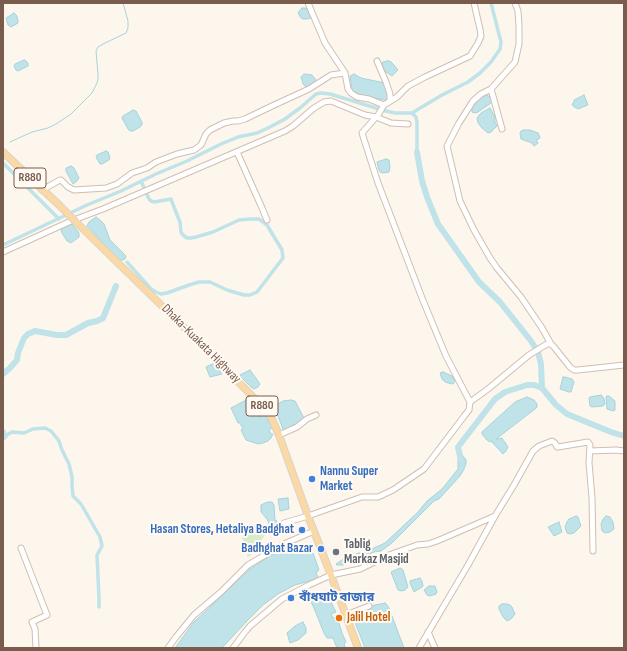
<!DOCTYPE html>
<meta charset="utf-8">
<style>
body{margin:0}
#map{position:relative;width:627px;height:651px;overflow:hidden;background:#fdf6ec;font-family:"Sofia Sans Condensed",sans-serif}
canvas{display:block}
.frame{position:absolute;inset:0;border:4px solid #7a5c4d;pointer-events:none}
</style>
<div id="map">
<canvas width="627" height="651"></canvas>
<div class="frame"></div>
</div>
<script>
const context = document.querySelector('canvas').getContext('2d');
context.lineJoin = 'round';
function fillPath(path, color) { context.fillStyle = color; context.fill(path, 'evenodd'); }
const toPath = rows => new Path2D(rows.map(r => 'M' + r).join(''));
function stroke(path, color, width, dash) { context.strokeStyle = color; context.lineWidth = width; context.lineCap = dash ? 'butt' : 'round'; context.setLineDash(dash || []); context.stroke(path); }
function label(font, color, halo, rows, align = 'center') {
  context.font = font + ' "Sofia Sans Condensed","Noto Sans Bengali",sans-serif'; context.lineWidth = 4; context.setLineDash([]); context.textBaseline = 'middle'; context.strokeStyle = halo; context.fillStyle = color; for (const [text, x, y, turn = 0] of rows) {
    context.save(); context.translate(x, y); context.rotate((+turn || 0) * Math.PI / 180); context.textAlign = isNaN(turn) ? turn : align; if (halo) context.strokeText(text, 0, 0); context.fillText(text, 0, 0); context.restore();
  }
}
const green = toPath([
 [259,527,263,528,265,535,262,539,262,542,265,545,259,551,253,553,248,557,247,556,248,552,247,547,242,538,244,534,248,531]
]);
const water = toPath([
 [302,8,306,8,310,14,311,18,307,19,303,19,301,18,298,13,300,10,302,8],
 [14,13,17,16,18,21,18,23,11,27,8,25,6,18,14,13],
 [24,60,26,61,28,63,28,66,18,71,16,70,14,66,15,64,24,60],
 [387,61,390,61,394,65,398,70,392,76,386,72,382,66,382,64,383,62,387,61],
 [304,74,312,75,317,81,308,87,306,87,303,84,302,80,301,77,304,74],
 [354,74,361,78,385,83,389,98,385,100,354,94,352,89,350,76,354,74],
 [486,95,491,97,492,100,491,103,478,112,475,113,472,112,472,107,475,103,482,97,486,95],
 [584,95,588,105,578,109,573,106,572,104,574,102,574,100,584,95],
 [490,108,495,117,495,122,497,126,491,132,488,133,482,128,478,123,477,118,481,113,490,108],
 [133,110,136,111,142,122,142,125,140,127,133,131,130,131,128,129,123,120,122,118,123,116,133,110],
 [524,130,530,130,538,133,540,137,539,139,536,140,538,143,534,146,532,143,521,139,520,133,521,131,524,130],
 [106,151,108,152,110,158,109,160,102,164,100,164,96,157,97,155,106,151],
 [386,159,389,160,390,167,389,172,383,173,380,172,379,170,377,162,386,159],
 [71,166,74,168,79,178,77,181,73,184,66,171,66,168,71,166],
 [96,217,100,220,104,224,110,240,125,255,126,257,125,259,123,260,119,260,87,226,89,222,96,217],
 [69,224,73,225,79,233,79,237,71,243,67,241,62,233,61,229,61,228,69,224],
 [214,363,222,374,210,377,206,367,214,363],
 [250,370,260,384,258,387,254,389,251,387,241,377,240,375,250,370],
 [443,372,452,376,455,381,454,383,452,384,445,382,442,379,440,373,443,372],
 [563,377,565,377,572,379,573,380,574,382,571,392,569,392,560,389,563,377],
 [601,395,603,397,604,399,605,404,603,406,592,407,590,406,589,398,590,397,601,395],
 [607,396,609,396,615,401,615,410,613,411,607,409,606,397,607,396],
 [527,397,534,400,537,404,537,407,535,409,496,439,502,438,508,447,506,451,503,454,492,442,492,441,490,442,487,440,482,434,482,432,515,402,527,397],
 [250,398,261,409,257,411,260,417,265,415,272,428,269,430,271,434,273,434,271,438,268,441,263,443,258,444,246,440,241,430,243,429,240,423,238,423,231,408,250,398],
 [291,400,295,401,304,418,284,432,278,416,271,408,283,401,291,400],
 [463,456,466,460,466,464,464,469,460,476,439,499,434,501,392,543,381,551,374,552,367,555,364,554,358,555,343,565,337,565,336,564,345,558,356,554,374,548,385,543,418,512,427,501,442,489,458,469,458,459,463,456],
 [288,498,289,509,280,511,278,499,288,498],
 [269,502,272,502,274,505,275,520,277,521,277,525,275,527,272,528,270,526,267,519,261,512,261,505,265,503,269,502],
 [576,516,578,517,581,526,574,533,570,534,567,533,565,527,567,522,569,519,576,516],
 [606,516,610,517,613,522,614,529,610,532,605,533,602,531,601,524,603,519,606,516],
 [559,522,562,532,554,536,548,527,559,522],
 [303,544,305,546,308,546,309,547,309,549,308,550,309,553,313,553,319,570,316,573,318,577,317,579,295,585,278,594,263,605,247,621,222,648,175,648,193,623,250,569,274,553,278,551,281,554,284,553,283,549,284,548,288,550,303,544],
 [400,568,403,570,408,587,405,590,402,591,398,590,391,572,400,568],
 [420,578,422,581,423,586,422,587,414,592,410,583,410,581,420,578],
 [429,586,435,586,437,592,436,594,430,596,427,595,424,590,429,586],
 [322,592,330,600,336,612,331,614,333,618,337,617,342,633,346,642,344,644,345,647,344,648,337,648,333,638,327,638,324,633,314,608,308,596,322,592],
 [385,603,387,605,389,608,404,648,365,648,356,625,355,620,356,615,360,611,370,606,385,603],
 [502,604,507,604,510,605,512,607,515,614,511,619,507,621,503,617,499,609,499,606,502,604],
 [303,622,306,628,306,633,298,640,290,643,287,633,295,626,303,622]
]);
const stream = toPath([
 [10,142,32,132,48,128,56,124,71,114,92,93,97,83,98,79,98,74,96,51,98,47,103,44,126,33,128,28,128,21,123,3]
]);
const canal = toPath([
 [412,113,442,95,468,82,480,73,491,62,500,49,501,42,491,3],
 [3,163,59,219],
 [3,245,87,205,121,191,156,174,187,161,221,144,238,137,257,133,270,127,285,119,300,108,316,94,321,93,330,94,386,111,395,113,412,113,416,117,417,122,417,152],
 [127,262,151,289,156,292,161,294,167,293,189,285,199,282,210,282,227,290,244,295,250,295,257,292,283,258,282,250,267,225,259,219,251,219,239,220,213,232,196,237,191,238,187,238,183,235,181,232,180,222,172,202,171,199,154,202,151,201,149,199,141,181],
 [5,436,12,432,24,433,33,429,45,428,51,431,59,441,62,450,69,464,72,477,72,486,73,496,81,504,100,537,102,546,97,555,99,598,99,607]
]);
const river = toPath([
 [417,152,422,181,427,197,438,224,479,282,500,302,531,341,538,352,541,364,542,388,556,405,567,414,611,432,624,436],
 [3,374,10,368,17,360,18,353,24,338,28,334,35,331,57,335,66,335,88,323,97,321,103,318,116,286],
 [3,432,5,436,3,438],
 [462,465,458,447,495,399,505,392,527,385,534,385,542,388]
]);
const minor = toPath([
 [308,3,325,43,345,73],
 [515,3,518,11,519,26,519,44,515,62,491,89,481,94,473,101,459,123,447,146,460,201,474,230,490,258,497,268,521,297,542,328,551,344],
 [377,61,386,82,390,94,390,101],
 [491,89,502,129],
 [237,152,262,208,267,220],
 [42,190,60,180,61,180,68,187,74,190,106,188,117,184,132,173,147,168,156,162,177,154,194,150,201,145,206,134,210,130,224,123,233,121,238,121,245,119,272,106,309,89,331,75,345,73,348,89,351,93,357,97,369,99,384,105],
 [3,252,71,221,103,209,285,131,293,126,314,108,324,102,331,101,365,115,376,117,391,123,408,124],
 [470,402,446,356,422,298,378,183,362,133,376,117,378,115,384,105,397,97,408,86,425,77,470,56,478,43,481,36,480,29,474,3],
 [279,435,297,427,307,419,316,415],
 [590,451,616,450,624,451],
 [284,523,308,516,362,497,378,497,393,490,424,469,465,415,469,410,470,402,488,389,529,355,547,344,551,344,554,347,570,367,574,370,578,370,624,365],
 [21,548,47,615,32,622,35,629,36,648],
 [346,615,369,606],
 [428,632,435,648],
 [168,648,176,637,194,615,221,592,248,565,284,544,314,531],
 [233,648,245,632,250,626,282,599,309,585,331,575,360,569,389,555,417,545,428,544,437,541,472,526,495,516],
 [419,648,468,565,495,516,514,485,533,451,539,446,552,441,555,443,557,447,558,447,588,442,590,445,589,463,592,498,593,551]
]);
const major = toPath([
 [3,152,58,204],
 [76,222,201,344,261,405,270,415,279,435,308,516,331,575,358,648]
]);
const majorBridge = toPath([
 [58,204,76,222]
]);
const markers = [
 [312,479,4,"#3f7fe0"],
 [302,530,4,"#3f7fe0"],
 [321,549,4,"#3f7fe0"],
 [336,552,4,"#6b7280"],
 [291,598,4,"#3f7fe0"],
 [339,618,4,"#e8710a"]
];
const shields = [
 [30,178,32],
 [262,406,32]
];
const shieldNames = [
 ["R880",30,178],
 ["R880",262,406]
];
const streetNames = [
 ["Dhaka-Kuakata Highway",201,344,45]
];
const shopNames = [
 ["Nannu Super",320,472],
 ["Market",320,487],
 ["Hasan Stores, Hetaliya Badghat",294,530,"right"],
 ["Badhghat Bazar",313,549,"right"],
 ["বাঁধঘাট বাজার",299,598]
];
const worshipNames = [
 ["Tablig",344,545],
 ["Markaz Masjid",344,560]
];
const foodNames = [
 ["Jalil Hotel",347,618]
];
fillPath(green, '#d8ecc9');
fillPath(water, '#bfe3e8');
stroke(water, '#a5d3da', 1);
stroke(stream, '#a5d3da', 1);
stroke(canal, '#bfe3e8', 3.5);
stroke(river, '#bfe3e8', 6);
stroke(minor, '#d1beb0', 7);
stroke(major, '#dad1cd', 8);
stroke(minor, '#fff', 5);
stroke(major, '#fbd9a5', 6);
stroke(majorBridge, '#dad1cd', 8, []);
stroke(majorBridge, '#fbd9a5', 6);
for (const [x, y, r, color] of markers) { const dot = new Path2D(); dot.arc(x, y, r, 0, 2 * Math.PI); context.fillStyle = color; context.fill(dot); stroke(dot, '#fffaf3', 1.5); }
for (const [x, y, w] of shields) { const box = new Path2D(); box.roundRect(x - w / 2, y - 10, w, 20, 3); context.fillStyle = '#fffaf3'; context.fill(box); stroke(box, '#7a5c4d', 1); }
label('bold 12px', '#7a5c4d', null, shieldNames);
label('13px', '#7a5c4d', '#fffaf3', streetNames);
label('bold 13px', '#366cbe', '#fffaf3', shopNames, 'left');
label('bold 13px', '#5b616d', '#fffaf3', worshipNames, 'left');
label('bold 13px', '#c56008', '#fffaf3', foodNames, 'left');
</script>
